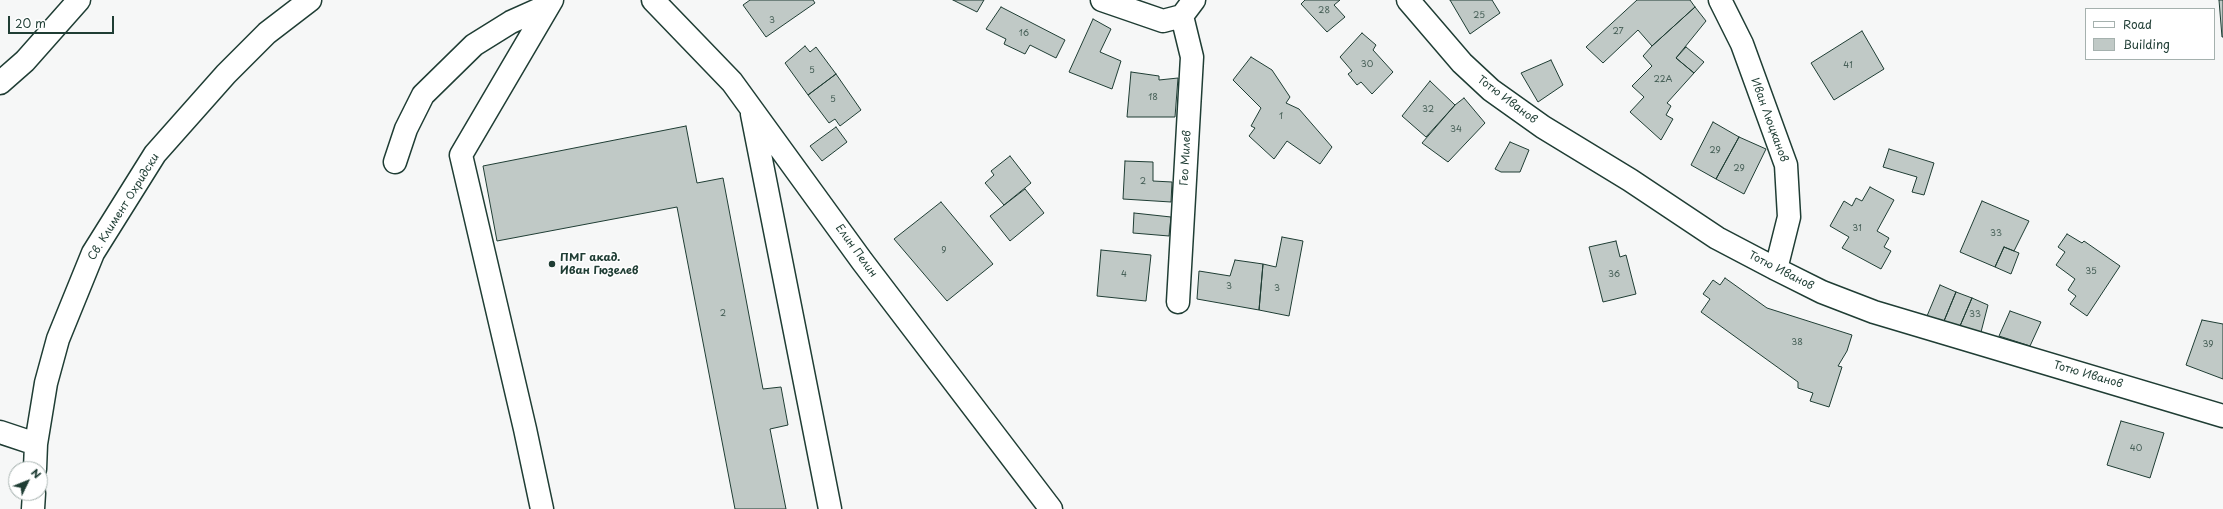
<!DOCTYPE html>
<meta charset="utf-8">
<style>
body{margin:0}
#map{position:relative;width:2223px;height:509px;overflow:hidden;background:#f6f7f7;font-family:"Playpen Sans",sans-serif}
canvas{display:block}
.legend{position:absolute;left:2085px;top:8px;width:130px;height:52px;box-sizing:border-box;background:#fff;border:1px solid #a5b1ae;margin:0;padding:5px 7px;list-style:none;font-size:12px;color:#1f3d34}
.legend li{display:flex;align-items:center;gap:8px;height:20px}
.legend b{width:20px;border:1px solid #a5b1ae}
.north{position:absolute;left:8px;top:461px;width:40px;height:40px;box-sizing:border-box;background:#fff;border:1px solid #a5b1ae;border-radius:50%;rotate:47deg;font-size:11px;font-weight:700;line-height:16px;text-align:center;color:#1f3d34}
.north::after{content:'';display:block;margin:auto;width:14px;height:18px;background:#1f3d34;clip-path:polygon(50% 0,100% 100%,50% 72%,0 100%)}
.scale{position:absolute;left:8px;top:16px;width:106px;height:18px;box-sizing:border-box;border:2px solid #1f3d34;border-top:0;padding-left:5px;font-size:12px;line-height:14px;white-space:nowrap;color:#1f3d34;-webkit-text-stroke:3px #fff;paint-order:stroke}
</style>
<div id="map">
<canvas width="2223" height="509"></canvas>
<ul class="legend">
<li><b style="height:5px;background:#fff"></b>Road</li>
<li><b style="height:11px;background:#c0c9c6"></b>Building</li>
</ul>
<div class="north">N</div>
<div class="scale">20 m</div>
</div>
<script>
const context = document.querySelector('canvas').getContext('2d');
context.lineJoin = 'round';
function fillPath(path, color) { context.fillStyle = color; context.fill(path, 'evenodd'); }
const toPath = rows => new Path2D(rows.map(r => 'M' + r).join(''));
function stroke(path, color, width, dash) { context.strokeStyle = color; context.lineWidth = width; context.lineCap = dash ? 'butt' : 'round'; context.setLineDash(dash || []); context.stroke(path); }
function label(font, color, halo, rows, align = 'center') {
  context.font = font + ' "Playpen Sans",sans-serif'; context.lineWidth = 3; context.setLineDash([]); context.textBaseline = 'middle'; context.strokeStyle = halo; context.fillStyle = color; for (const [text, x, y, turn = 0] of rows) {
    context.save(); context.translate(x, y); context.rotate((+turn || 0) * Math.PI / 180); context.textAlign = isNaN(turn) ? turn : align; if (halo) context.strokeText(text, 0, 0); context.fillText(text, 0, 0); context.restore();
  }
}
const building = toPath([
 [750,0,813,0,815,3,766,37,743,5,750,0],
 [953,0,984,0,977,12,953,0],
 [1305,0,1340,0,1334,5,1345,17,1327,32,1301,4,1305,0],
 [1450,0,1492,0,1500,13,1470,34,1450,0],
 [1637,0,1690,0,1695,7,1652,46,1638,30,1603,63,1586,47,1637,0],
 [2219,0,2223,0,2223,37,2222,37,2219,0],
 [1001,7,1065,40,1056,58,1030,45,1025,54,1004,44,1006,39,986,29,1001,7],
 [1695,7,1706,21,1676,58,1694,73,1667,103,1671,106,1666,115,1673,119,1661,140,1630,112,1644,97,1632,86,1652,66,1643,56,1652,46,1695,7],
 [1093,19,1111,29,1100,52,1121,61,1112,89,1069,72,1093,19],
 [1862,31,1884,69,1834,100,1811,63,1862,31],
 [1362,33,1376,45,1373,50,1393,72,1372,94,1361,82,1357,85,1348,74,1352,71,1340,57,1362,33],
 [805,46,810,52,816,47,836,74,808,95,785,63,805,46],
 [1686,47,1704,62,1694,73,1676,58,1686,47],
 [1251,57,1272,70,1290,97,1286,103,1299,109,1332,147,1320,164,1287,141,1274,159,1249,136,1255,128,1251,126,1261,108,1233,80,1251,57],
 [1551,60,1563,85,1538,102,1521,73,1551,60],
 [1131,72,1159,76,1159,80,1178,78,1175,117,1127,117,1131,72],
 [836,74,861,110,840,126,835,119,829,123,808,95,836,74],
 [1430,81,1455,105,1426,137,1402,116,1430,81],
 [1464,98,1485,123,1448,162,1422,143,1455,105,1464,98],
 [1713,122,1739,137,1716,179,1691,165,1713,122],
 [686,126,697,183,723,178,763,389,781,387,788,425,770,429,786,509,735,509,677,207,497,241,483,166,686,126],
 [836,127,847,142,822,161,810,146,836,127],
 [1739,137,1766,149,1744,194,1716,179,1739,137],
 [1510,142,1529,150,1520,172,1501,172,1495,169,1510,142],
 [1889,149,1934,163,1924,195,1912,192,1917,177,1883,167,1889,149],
 [1010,156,1031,183,1004,205,985,183,994,175,991,171,1010,156],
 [1125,161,1153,162,1153,181,1172,182,1171,202,1123,199,1125,161],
 [1870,187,1894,200,1877,231,1889,238,1884,247,1891,251,1881,269,1842,248,1849,237,1830,226,1844,201,1852,206,1856,198,1862,201,1870,187],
 [1025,189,1044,213,1010,241,990,216,1025,189],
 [1982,201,2029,221,2014,251,2004,247,1995,267,1960,252,1982,201],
 [941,202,993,264,947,301,894,239,941,202],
 [1134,213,1171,217,1169,236,1133,233,1134,213],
 [2067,234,2082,243,2084,241,2120,266,2087,316,2070,304,2076,296,2068,290,2075,279,2056,265,2065,252,2058,247,2067,234],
 [1282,237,1303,241,1289,316,1259,310,1263,264,1276,267,1282,237],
 [1616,241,1620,257,1626,255,1636,294,1603,302,1589,247,1616,241],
 [2004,247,2019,253,2011,274,1995,267,2004,247],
 [1101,250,1151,255,1146,301,1097,296,1101,250],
 [1235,260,1263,264,1259,310,1197,299,1199,271,1230,276,1235,260],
 [1725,278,1767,308,1852,335,1847,351,1838,366,1842,367,1829,407,1810,401,1813,393,1798,388,1798,382,1701,312,1710,299,1703,294,1713,280,1720,285,1725,278],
 [1940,285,1956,292,1944,321,1927,316,1940,285],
 [1956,292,1972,298,1960,326,1944,321,1956,292],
 [1972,298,1988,305,1981,332,1960,326,1972,298],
 [2010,311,2041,322,2030,346,1999,336,2010,311],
 [2202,320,2223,324,2223,379,2186,365,2202,320],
 [2121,421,2164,433,2150,478,2107,465,2121,421]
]);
const minor = toPath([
 [653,0,732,82,862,261,1051,509],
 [1102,0,1163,21,1182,16,1194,0],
 [1408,0,1462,63,1491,90,1543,127,1630,180,1717,238,1776,269,1822,292,1874,312,2223,416],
 [1720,0,1742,44,1786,165,1789,217,1776,269],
 [0,83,25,61,79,0],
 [752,114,830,509],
 [395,162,406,129,423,95,474,45,511,22,549,5],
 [1178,302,1192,57,1182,16],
 [0,432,36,444],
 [35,469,36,444,46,383,58,339,93,253,155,154,226,74,267,33,310,0],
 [33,509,34,493],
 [542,509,525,429,461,155,552,0]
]);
const markers = [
 [552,264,4,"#1f3d34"]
];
const numberNames = [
 ["28",1324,11],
 ["25",1479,16],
 ["3",772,21],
 ["27",1618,32],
 ["16",1024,34],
 ["30",1367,65],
 ["41",1848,66],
 ["5",812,71],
 ["22А",1663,80],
 ["18",1153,98],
 ["5",833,100],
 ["32",1428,110],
 ["1",1281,117],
 ["34",1456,130],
 ["29",1715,151],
 ["29",1739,169],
 ["2",1143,182],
 ["31",1857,229],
 ["33",1996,234],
 ["9",944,251],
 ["35",2091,272],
 ["4",1124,275],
 ["36",1614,275],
 ["3",1229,287],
 ["3",1277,289],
 ["2",723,314],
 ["33",1975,315],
 ["38",1797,343],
 ["39",2208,345],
 ["40",2136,449]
];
const streetNames = [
 ["Тотю Иванов",1507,100,37],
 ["Иван Люцканов",1769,120,70],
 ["Гео Милев",1186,158,-87],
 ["Св. Климент Охридски",124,207,-58],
 ["Елин Пелин",856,251,54],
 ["Тотю Иванов",1781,271,27],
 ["Тотю Иванов",2088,375,16]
];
const poiNames = [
 ["ПМГ акад.",560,258],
 ["Иван Гюзелев",560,271]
];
fillPath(building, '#c0c9c6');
stroke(building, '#1f3d34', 1);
stroke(minor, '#1f3d34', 25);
stroke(minor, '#fff', 22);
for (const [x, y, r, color] of markers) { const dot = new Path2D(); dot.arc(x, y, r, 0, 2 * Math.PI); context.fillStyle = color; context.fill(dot); stroke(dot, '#fff', 1.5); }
label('9px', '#476058', null, numberNames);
label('11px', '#1f3d34', '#fff', streetNames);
label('bold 11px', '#1f3d34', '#fff', poiNames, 'left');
</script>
